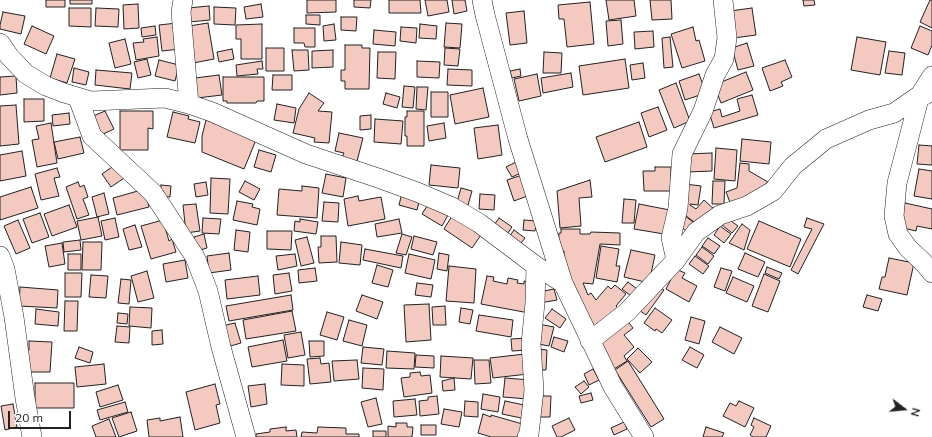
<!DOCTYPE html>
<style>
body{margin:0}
#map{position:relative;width:932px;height:437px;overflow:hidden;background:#fff;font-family:Mulish,sans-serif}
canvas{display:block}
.north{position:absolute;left:884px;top:389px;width:40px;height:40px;-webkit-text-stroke:3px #fff;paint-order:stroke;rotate:106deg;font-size:11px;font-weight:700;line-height:16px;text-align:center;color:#222}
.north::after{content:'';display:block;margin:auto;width:14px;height:18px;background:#222;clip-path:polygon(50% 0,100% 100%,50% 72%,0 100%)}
.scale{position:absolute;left:8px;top:411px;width:63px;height:18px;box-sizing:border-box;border:2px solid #222;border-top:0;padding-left:5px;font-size:12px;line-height:14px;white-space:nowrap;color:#222;-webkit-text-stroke:3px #fff;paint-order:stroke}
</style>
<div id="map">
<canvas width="932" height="437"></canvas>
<div class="north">N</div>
<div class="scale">20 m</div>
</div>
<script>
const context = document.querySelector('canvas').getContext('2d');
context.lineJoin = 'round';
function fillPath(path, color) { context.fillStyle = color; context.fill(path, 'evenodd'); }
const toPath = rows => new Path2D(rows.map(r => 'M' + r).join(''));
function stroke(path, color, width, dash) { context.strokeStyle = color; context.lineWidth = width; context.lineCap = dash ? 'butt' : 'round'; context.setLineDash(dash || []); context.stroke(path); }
const building = toPath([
 [46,0,65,0,65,7,46,7,46,0],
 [70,0,92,0,92,4,70,4,70,0],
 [307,0,336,0,336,12,307,13,307,0],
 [354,0,371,0,370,8,354,7,354,0],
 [389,0,420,0,421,13,389,13,389,0],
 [425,0,447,0,449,12,428,16,425,0],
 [452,0,465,0,467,11,454,14,452,0],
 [606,0,634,0,636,16,609,20,606,0],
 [650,0,671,0,672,19,652,20,650,0],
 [803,0,814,0,815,5,804,6,803,0],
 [930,0,932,0,932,28,920,22,930,0],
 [590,2,594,44,567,47,564,19,559,19,558,5,590,2],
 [138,4,139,28,124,29,123,5,138,4],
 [261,4,263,17,246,19,244,7,261,4],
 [209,6,210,20,189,22,188,8,209,6],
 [214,7,236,8,235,25,214,24,214,7],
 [69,8,91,8,91,27,69,26,69,8],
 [96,8,119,9,118,27,95,26,96,8],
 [752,8,756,35,734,38,730,11,752,8],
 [524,11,527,43,510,45,506,13,524,11],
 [3,12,25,16,21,34,0,29,0,25,3,12],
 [306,15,320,15,320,25,306,24,306,15],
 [341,17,357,17,356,31,341,30,341,17],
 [621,20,623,44,608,46,606,21,621,20],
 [177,23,180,49,162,51,159,25,177,23],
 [208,23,214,59,193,63,189,26,208,23],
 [446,23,462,24,460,48,444,47,446,23],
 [262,24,262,59,241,59,241,39,236,39,236,25,262,24],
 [334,24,336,40,324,41,323,26,334,24],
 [420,24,437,26,436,39,419,38,420,24],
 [32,26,54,36,46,54,24,44,32,26],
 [155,26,156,35,142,37,141,28,155,26],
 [920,26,932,31,932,45,928,55,911,48,920,26],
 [401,27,417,28,416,43,400,41,401,27],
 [693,27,696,41,699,40,705,61,682,68,671,34,693,27],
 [294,28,315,28,315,47,305,47,304,43,294,43,294,28],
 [374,30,396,32,395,46,373,44,374,30],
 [653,31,654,47,635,49,634,32,653,31],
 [157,37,159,56,136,60,133,43,144,42,143,39,157,37],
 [670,37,673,67,664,68,662,38,670,37],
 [857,37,886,42,880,75,851,70,857,37],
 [125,39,131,64,115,68,109,43,125,39],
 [747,43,754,66,738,70,732,48,747,43],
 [345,45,362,45,362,48,370,48,369,89,345,89,345,81,341,81,341,70,345,70,345,45],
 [266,48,284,48,284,71,266,71,266,48],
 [445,48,460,49,458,66,444,65,445,48],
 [232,49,234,59,219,62,217,52,232,49],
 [292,50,308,50,309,70,294,71,292,50],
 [333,50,333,67,312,68,312,51,333,50],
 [889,51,905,53,902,75,885,73,889,51],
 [378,52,396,52,395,79,377,78,378,52],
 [544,52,562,53,561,73,543,73,544,52],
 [57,54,75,59,67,83,50,78,57,54],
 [147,59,151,75,138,78,134,62,147,59],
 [625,59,629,88,583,95,579,66,625,59],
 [159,60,179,65,175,81,155,76,159,60],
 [785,60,792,77,781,82,783,86,770,91,762,68,785,60],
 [262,61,263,69,257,69,258,74,237,76,236,65,262,61],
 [417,61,440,62,439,78,417,77,417,61],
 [643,63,645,78,632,80,630,65,643,63],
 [74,68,89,72,86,85,72,82,74,68],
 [448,69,472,70,472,86,447,85,448,69],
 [520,69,521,76,512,78,510,71,520,69],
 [96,70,132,73,130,89,95,85,96,70],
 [746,72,753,90,721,103,714,85,746,72],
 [571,73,573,87,543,93,541,78,571,73],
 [537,74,541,96,519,101,514,79,537,74],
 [699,74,706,93,685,100,679,81,699,74],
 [219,75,222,95,197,98,195,78,219,75],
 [273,75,292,75,292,90,272,90,273,75],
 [16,76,17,93,0,95,0,77,16,76],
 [223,77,264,77,264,101,257,101,256,103,227,103,227,101,223,101,223,77],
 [676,83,690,121,674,128,659,90,676,83],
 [404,86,415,87,413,108,402,107,404,86],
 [417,87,428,87,426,110,416,109,417,87],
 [483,88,489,117,455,124,450,95,483,88],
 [431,92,448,92,448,117,431,117,431,92],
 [309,93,324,103,318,111,332,112,329,143,314,142,315,138,293,133,299,109,309,93],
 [386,93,400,97,397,108,383,104,386,93],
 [752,95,758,115,714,128,709,112,720,109,722,117,740,111,737,99,752,95],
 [24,99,44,99,44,121,24,122,24,99],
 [277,104,296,108,294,123,274,120,277,104],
 [16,105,19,144,0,146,0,106,16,105],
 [658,107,667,130,649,137,641,113,658,107],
 [105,111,114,129,99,136,91,117,105,111],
 [120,111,153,111,153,129,148,128,148,150,120,150,120,111],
 [407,111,424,111,424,146,407,146,407,136,405,136,405,117,407,117,407,111],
 [173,112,189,116,188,119,200,122,195,143,167,137,173,112],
 [69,113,70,124,53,126,52,115,69,113],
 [371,115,371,129,360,130,360,116,371,115],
 [375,119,403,121,401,144,374,142,375,119],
 [206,120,256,140,244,169,202,152,202,136,206,120],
 [639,122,647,147,605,162,596,137,639,122],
 [51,123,57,163,37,167,32,140,39,139,36,126,51,123],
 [444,123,446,138,429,141,427,126,444,123],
 [498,125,502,155,478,159,474,128,498,125],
 [339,133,363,138,357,161,342,158,344,153,335,151,339,133],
 [80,137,84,153,58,159,54,142,80,137],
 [742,139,771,142,769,164,740,161,742,139],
 [919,145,932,146,932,165,917,164,919,145],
 [716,148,737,150,735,181,714,179,716,148],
 [259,150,276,155,271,172,254,167,259,150],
 [22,151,26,176,0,181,0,155,22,151],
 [712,153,712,171,687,172,687,154,712,153],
 [516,162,521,173,512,177,506,167,516,162],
 [118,163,127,176,111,187,102,174,118,163],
 [740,163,749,164,749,171,768,182,756,193,731,205,726,192,737,188,740,163],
 [431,165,460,168,458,188,429,185,431,165],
 [655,167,671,167,671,191,644,191,643,171,655,171,655,167],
 [57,168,60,177,54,178,59,196,41,200,35,174,57,168],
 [919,169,932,171,932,199,914,196,919,169],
 [326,174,346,178,343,197,322,193,326,174],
 [522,175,530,195,514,201,507,180,522,175],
 [211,178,230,179,228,214,210,213,211,178],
 [590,180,592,197,579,198,581,226,560,228,557,191,590,180],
 [245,181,260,189,254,200,239,192,245,181],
 [713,181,725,181,724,204,712,204,713,181],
 [78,182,80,187,84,185,88,197,83,199,89,215,77,219,66,187,78,182],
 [206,182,208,195,196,197,194,184,206,182],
 [685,184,701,186,698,205,690,204,690,205,696,209,704,200,715,210,698,225,682,213,685,184],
 [161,185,171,186,170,197,160,196,161,185],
 [302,186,319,188,317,218,277,215,279,189,302,191,302,186],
 [31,187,38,208,0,220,0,197,31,187],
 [461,188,472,191,468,205,457,202,461,188],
 [145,189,149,207,117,215,113,198,145,189],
 [104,193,109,214,97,217,92,197,104,193],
 [402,193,420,198,417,210,399,205,402,193],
 [480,194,495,195,494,210,479,209,480,194],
 [358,196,359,201,381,197,385,219,348,226,344,199,358,196],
 [624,199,636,200,634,223,622,223,624,199],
 [237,201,253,204,252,207,260,209,257,225,233,220,237,201],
 [324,202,339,203,338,222,322,221,324,202],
 [429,203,448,215,442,226,422,214,429,203],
 [905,203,932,209,932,229,917,226,916,231,899,227,905,203],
 [196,204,200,231,186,233,183,205,196,204],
 [639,204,675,211,670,235,634,229,639,204],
 [69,205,77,227,52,236,44,214,69,205],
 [40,213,49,237,32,243,23,219,40,213],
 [452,216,481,235,472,248,444,229,452,216],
 [685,216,696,224,689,233,678,225,685,216],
 [98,217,102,236,81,240,77,221,98,217],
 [115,218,119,237,105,240,101,221,115,218],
 [203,218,221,219,219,234,202,233,203,218],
 [499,218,512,227,505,237,492,228,499,218],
 [727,218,738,226,732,233,722,225,727,218],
 [807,218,824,224,798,274,791,270,812,229,804,227,807,218],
 [300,219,318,222,316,234,294,231,295,221,300,222,300,219],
 [399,219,402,233,377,237,375,224,399,219],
 [18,220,30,248,16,254,4,226,18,220],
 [163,220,169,241,172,239,176,252,151,259,141,226,163,220],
 [524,220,537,221,535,231,523,230,524,220],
 [759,221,801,239,790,267,747,249,759,221],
 [742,224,750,230,744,250,729,243,742,224],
 [135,225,142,247,129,250,123,229,135,225],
 [720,226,731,234,724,243,714,235,720,226],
 [561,229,580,229,580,234,590,234,591,232,620,233,620,245,600,244,593,284,583,283,588,295,591,293,596,300,608,286,611,289,615,285,626,294,616,306,618,308,596,329,569,283,564,256,564,251,558,251,559,233,561,233,561,229],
 [236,230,250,232,248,252,234,250,236,230],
 [514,230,525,238,518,247,507,240,514,230],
 [267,231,292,231,291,250,267,249,267,231],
 [204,234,207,248,197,251,194,237,204,234],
 [402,234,412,237,406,255,396,253,402,234],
 [321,236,336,236,337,262,319,263,318,247,321,247,321,236],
 [414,236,437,242,433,255,411,249,414,236],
 [307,237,314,263,301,266,295,240,307,237],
 [708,238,720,246,714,254,702,246,708,238],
 [80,240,81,250,64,252,63,242,80,240],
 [83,242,102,242,101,270,82,270,83,242],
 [341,242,362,245,360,265,339,263,341,242],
 [62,243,65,264,49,267,45,246,62,243],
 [601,246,619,249,616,266,620,266,617,282,596,278,601,246],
 [702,247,714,256,708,264,696,255,702,247],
 [365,249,403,256,401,268,363,260,365,249],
 [631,250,655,255,649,283,624,277,631,250],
 [229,253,231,270,209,273,207,256,229,253],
 [439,253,449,255,447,271,437,269,439,253],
 [745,253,765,262,758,277,738,269,745,253],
 [68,254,81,254,81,270,68,270,68,254],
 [295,254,297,266,278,270,276,256,295,254],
 [409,254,435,260,431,279,405,273,409,254],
 [695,256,709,266,703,274,689,264,695,256],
 [889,258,914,263,907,295,879,289,882,277,885,277,889,258],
 [185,260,188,278,166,282,163,264,185,260],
 [377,265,393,270,388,287,372,283,377,265],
 [449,266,476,269,474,303,446,301,449,266],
 [767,267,782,273,779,279,765,273,767,267],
 [315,268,317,281,299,283,298,270,315,268],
 [721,268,732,271,725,291,714,287,721,268],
 [676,269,685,273,682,278,697,286,689,302,666,289,676,269],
 [147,271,154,298,138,302,131,276,147,271],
 [65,273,82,273,81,297,65,297,65,273],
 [289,273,292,291,275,294,273,275,289,273],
 [764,274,780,281,768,312,752,306,764,274],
 [91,275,108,276,106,298,89,297,91,275],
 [258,276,260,295,227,299,225,280,258,276],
 [487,276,494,277,493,281,507,284,508,278,518,280,517,283,524,284,524,281,533,283,529,313,481,304,487,276],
 [733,277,754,286,747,302,726,293,733,277],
 [121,279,131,280,129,304,118,303,121,279],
 [628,282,637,289,631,296,622,289,628,282],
 [417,283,433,285,431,297,415,295,417,283],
 [656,285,664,290,646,315,639,310,656,285],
 [20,287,58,290,57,308,19,306,20,287],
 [554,289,557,300,540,303,539,292,554,289],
 [291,295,293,310,229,321,226,306,291,295],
 [362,295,383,302,377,319,356,311,362,295],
 [867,295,882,299,878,311,863,307,867,295],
 [65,301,78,301,77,331,64,331,65,301],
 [429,304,431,340,406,342,404,305,429,304],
 [445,306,446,325,433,325,432,307,445,306],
 [130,307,152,308,151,328,129,326,130,307],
 [461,308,473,310,470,324,459,322,461,308],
 [655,308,672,320,662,333,656,329,655,331,644,323,655,308],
 [36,309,59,312,58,326,35,324,36,309],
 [552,309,566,319,560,328,545,318,552,309],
 [292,311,296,331,246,339,243,320,292,311],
 [327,312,344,317,337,340,320,335,327,312],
 [118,313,128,314,127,324,117,323,118,313],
 [479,315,513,320,511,337,476,331,479,315],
 [691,317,705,321,699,344,685,340,691,317],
 [625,318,633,328,624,335,634,347,624,356,627,361,614,369,598,342,625,318],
 [349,320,367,325,362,346,343,341,349,320],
 [235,323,241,343,227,347,222,326,235,323],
 [538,324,554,327,549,346,533,343,538,324],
 [117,326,130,327,129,343,115,342,117,326],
 [720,327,742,338,734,354,712,342,720,327],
 [162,330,163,344,152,345,152,331,162,330],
 [301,332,305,355,288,358,284,335,301,332],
 [554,337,568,341,564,352,551,347,554,337],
 [528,338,528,350,512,351,511,339,528,338],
 [283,340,287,361,252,367,248,347,283,340],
 [29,341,52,342,50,372,28,372,24,350,29,350,29,341],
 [309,341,324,341,324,356,310,357,309,341],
 [79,347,93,352,90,363,75,358,79,347],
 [363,347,384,349,382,365,361,363,363,347],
 [690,347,704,355,697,368,682,360,690,347],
 [638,348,652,362,640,373,627,359,638,348],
 [537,349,547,350,546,370,536,370,537,349],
 [387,351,415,353,414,369,386,368,387,351],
 [525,354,528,374,493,378,490,358,525,354],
 [416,355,434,356,434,368,415,367,416,355],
 [441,356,473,358,471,379,440,377,441,356],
 [320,358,321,364,329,363,331,382,310,384,307,359,320,358],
 [357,360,359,379,334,381,332,361,357,360],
 [474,360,489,360,491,383,475,384,474,360],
 [628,361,664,419,651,427,615,370,628,361],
 [104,364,106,384,77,387,75,367,104,364],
 [282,364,304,365,304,386,281,385,282,364],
 [363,368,384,369,383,390,362,388,363,368],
 [593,369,599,380,589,385,584,374,593,369],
 [420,372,421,376,430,375,432,393,404,397,401,378,410,377,410,373,420,372],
 [454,378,455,390,443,391,442,381,454,378],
 [505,378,530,380,528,399,503,397,505,378],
 [584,381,589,387,581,394,575,387,584,381],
 [35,383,74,383,74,408,35,408,35,383],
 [215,384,220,404,216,405,220,423,195,430,186,392,215,384],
 [265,384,267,404,251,407,248,386,265,384],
 [118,385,123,400,100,407,96,392,118,385],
 [591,393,593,400,581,403,579,396,591,393],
 [483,394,500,397,498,412,481,409,483,394],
 [437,396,439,414,420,416,419,401,428,400,428,397,437,396],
 [538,396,551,396,550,417,537,417,538,396],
 [376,398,382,424,368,427,361,402,376,398],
 [415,399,417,415,394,417,393,401,415,399],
 [465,401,478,402,478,417,464,416,465,401],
 [505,401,529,406,526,419,502,414,505,401],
 [739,401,754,408,745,427,723,416,730,403,736,406,739,401],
 [125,402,128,412,100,420,97,410,125,402],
 [13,404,17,427,5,430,1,406,13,404],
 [444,409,462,412,459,427,441,424,444,409],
 [131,412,137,431,119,437,112,418,131,412],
 [483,414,491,417,491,415,526,425,523,437,491,437,478,433,483,414],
 [180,417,183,437,149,437,147,420,160,418,160,421,180,417],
 [569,418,575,430,561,437,557,437,552,426,569,418],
 [754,418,771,426,766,437,753,437,750,435,754,427,751,425,754,418],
 [109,419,116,437,96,437,92,426,109,419],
 [624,422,627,429,614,435,611,428,624,422],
 [396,423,407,423,407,427,413,427,412,437,388,437,388,426,396,427,396,423],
 [421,425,436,425,436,435,421,435,421,425],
 [286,427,286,431,296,430,297,437,256,437,256,434,270,432,270,429,286,427],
 [318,427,346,428,346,434,359,434,359,437,301,437,302,432,317,433,318,427],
 [706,427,724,433,722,437,703,437,706,427],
 [373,431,386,431,386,437,373,437,373,431]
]);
const minor = toPath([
 [183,0,181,12,189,104],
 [482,0,485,15,518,139,563,283,613,387,644,437],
 [0,43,9,56,26,74,46,86,64,93,91,101,165,98,189,104,212,112,306,154,378,178,417,192,452,207,479,223,536,266,563,283],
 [925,95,920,95,897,183,894,216,898,234,908,248,923,262,932,273],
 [78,98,92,136,153,193,195,257,208,291,221,347,246,437],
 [0,256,5,269,14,317,25,398,32,437],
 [676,260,671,238,678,208,682,154,703,111,715,75,724,59,727,38,723,0],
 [590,341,627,312,676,260,696,232,720,215,747,206,773,191,793,166,826,139,869,120,894,113,920,95,932,76],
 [527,437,529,434,534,390,531,344,535,303,536,266]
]);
fillPath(building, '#f3c9c0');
stroke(building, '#222', 1);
stroke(minor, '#222', 20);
stroke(minor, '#fff', 19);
</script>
